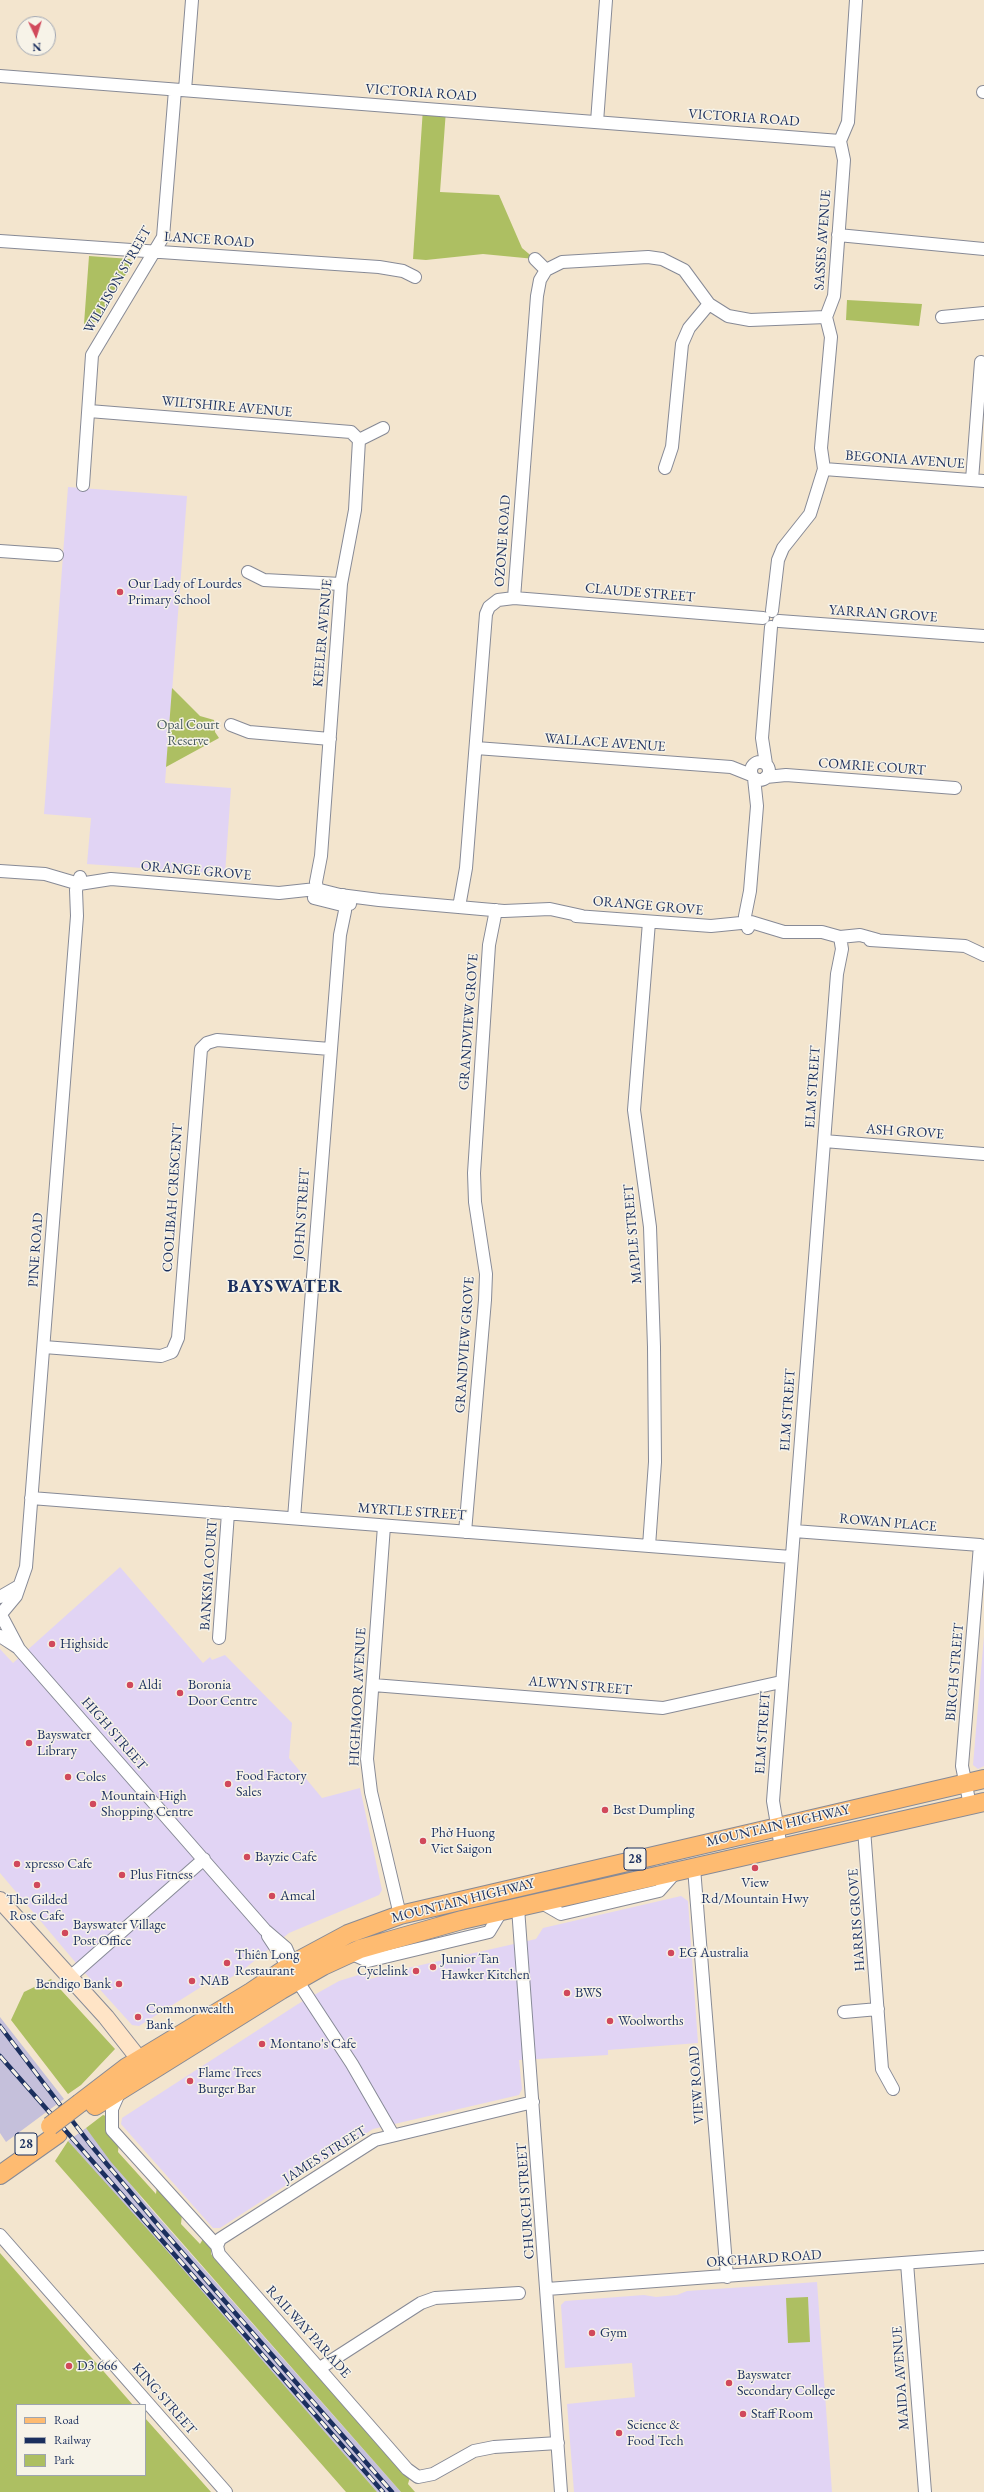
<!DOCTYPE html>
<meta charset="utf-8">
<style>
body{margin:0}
#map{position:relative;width:984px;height:2492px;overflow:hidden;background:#f3e5ce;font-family:"EB Garamond",serif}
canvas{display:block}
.legend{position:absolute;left:16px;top:2404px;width:130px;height:72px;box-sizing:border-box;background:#f7f3e8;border:1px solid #9fa5b1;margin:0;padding:5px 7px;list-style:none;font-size:12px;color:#1b2f5e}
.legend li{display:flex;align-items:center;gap:8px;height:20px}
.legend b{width:20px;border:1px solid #9fa5b1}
.north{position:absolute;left:16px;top:16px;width:40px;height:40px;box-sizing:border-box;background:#f7f3e8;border:1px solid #9fa5b1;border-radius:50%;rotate:176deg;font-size:11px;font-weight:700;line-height:16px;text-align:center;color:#1b2f5e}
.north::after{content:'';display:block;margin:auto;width:14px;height:18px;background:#d1495b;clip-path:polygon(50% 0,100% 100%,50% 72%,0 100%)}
</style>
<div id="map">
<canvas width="984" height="2492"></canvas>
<ul class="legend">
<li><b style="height:5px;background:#febb71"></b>Road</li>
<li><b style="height:5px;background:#1b2f5e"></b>Railway</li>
<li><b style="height:11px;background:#adbf62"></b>Park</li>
</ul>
<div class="north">N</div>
</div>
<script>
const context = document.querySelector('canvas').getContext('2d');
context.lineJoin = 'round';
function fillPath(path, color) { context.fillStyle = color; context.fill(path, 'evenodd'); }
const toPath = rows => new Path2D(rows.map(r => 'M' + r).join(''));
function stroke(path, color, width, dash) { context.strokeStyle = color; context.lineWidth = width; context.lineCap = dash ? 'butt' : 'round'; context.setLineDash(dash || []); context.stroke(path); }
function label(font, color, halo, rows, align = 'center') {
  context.font = font + ' "EB Garamond",serif'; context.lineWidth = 3; context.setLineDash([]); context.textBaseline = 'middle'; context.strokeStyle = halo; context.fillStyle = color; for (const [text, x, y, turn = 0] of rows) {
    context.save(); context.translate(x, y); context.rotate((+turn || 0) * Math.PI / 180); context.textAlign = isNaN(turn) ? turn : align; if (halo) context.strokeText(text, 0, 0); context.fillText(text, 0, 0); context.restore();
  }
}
const built = toPath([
 [68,487,187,496,165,783,231,788,225,874,87,864,91,818,44,814],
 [120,1567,203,1663,210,1657,212,1660,225,1655,292,1723,289,1758,322,1798,360,1788,382,1890,379,1895,289,1933,243,1970,214,1988,209,1982,139,2026,132,2025,76,1963,0,1873,0,1649,13,1663],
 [984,1636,984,1766,978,1769,973,1765],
 [681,1896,688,1901,698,2043,608,2050,608,2055,519,2060,522,2089,519,2095,373,2129,220,2228,213,2228,121,2124,122,2118,298,2004,339,1981,368,1972,371,1979,399,1970,536,1939,543,1928],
 [817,2282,832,2492,574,2492,567,2404,635,2397,632,2363,565,2368,561,2305,565,2301,644,2295,656,2297,677,2295,687,2291]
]);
const industrial = toPath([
 [0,2017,64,2099,6,2142,0,2133],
 [86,2128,144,2201,401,2492,377,2492,68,2141]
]);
const green = toPath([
 [423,108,446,110,440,192,499,195,522,248,535,259,483,254,426,260,413,259],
 [89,256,130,259,132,264,98,321,84,324],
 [847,300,922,304,919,326,846,320],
 [172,688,200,716,214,720,215,732,219,738,166,767],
 [51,1979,115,2049,81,2085,68,2094,11,2020,24,1992],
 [103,2115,106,2116,119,2142,118,2152,156,2194,157,2186,182,2214,181,2224,200,2244,203,2239,211,2243,211,2254,215,2259,410,2477,408,2484,415,2492,401,2492,111,2162,86,2128],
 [68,2141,167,2251,377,2492,346,2492,55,2161],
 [0,2253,133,2405,17,2405,17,2475,145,2475,145,2418,211,2492,0,2492],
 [808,2297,810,2342,788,2343,786,2298]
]);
const street = toPath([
 [0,76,840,141],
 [185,90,192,0],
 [983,92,984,92],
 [597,122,606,0],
 [838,235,984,249],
 [0,241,379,267,403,271,415,277],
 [546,270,562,262,648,257,662,259,684,270,709,304,728,316,750,320,826,317],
 [942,317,984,313],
 [89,411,351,432,359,440],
 [665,468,672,447,682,344,689,328,709,304],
 [824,469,984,481],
 [972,480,981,362],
 [83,485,92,355,163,237,175,90],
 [0,551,57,555],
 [248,572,264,580,341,584],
 [514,598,763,618],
 [772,611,778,560,783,548,810,514,824,469,821,448,831,337,826,317,834,296,844,160,840,141,848,122,856,0],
 [779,621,984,636],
 [231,725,249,732,330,739],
 [476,748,731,767,751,775],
 '751 771a9 9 0 1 1 18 0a9 9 0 1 1-18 0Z',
 [766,764,762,738,771,627],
 [766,777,786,775,955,788],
 [0,871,45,874,79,884,111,879,279,893,316,889,340,895,379,900,504,911,550,909,582,916],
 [314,898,342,905,350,904],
 [318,898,316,882,321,856,341,584,355,510,359,440,383,428],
 [459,907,466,868,486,614,489,607,498,600,514,598,537,296,540,280,546,270,535,259],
 [576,916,711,926,751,922,784,932,822,932,840,937,860,935,878,940],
 [649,922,634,1110,650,1227,654,1347,655,1462,649,1546],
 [748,928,745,916,750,891,757,806,754,778],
 [870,940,965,946,984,955],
 [824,1141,984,1154],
 [44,1347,161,1356,172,1352,178,1338,201,1049,207,1043,217,1040,330,1049],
 [31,1498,791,1557],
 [294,1518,340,935,345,911,343,895],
 [384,1526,367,1759,371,1792,400,1915],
 [794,1531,980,1545],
 [465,1532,485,1300,486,1274,475,1202,474,1173,489,945,496,910],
 [0,1597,19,1586],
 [1,1614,16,1596,26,1567,77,916,76,890,80,877],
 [1,1615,19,1649,265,1930,286,1948,295,1969],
 [0,1636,17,1647],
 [219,1638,228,1513],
 [373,1685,663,1708,781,1682],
 [970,1805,962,1766,980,1545,984,1546],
 [864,1829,882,2069,893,2089],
 [781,1848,773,1801,837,974,842,949,840,937],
 [694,1868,727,2277],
 [542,1903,561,1914,659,1891,675,1873],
 [518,1908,561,2492],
 [268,1936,352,2064,393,2135],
 [350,1953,368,1961,489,1932,501,1912],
 [69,1978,204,1859],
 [844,2012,878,2009],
 [120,2091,112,2109,112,2130,217,2246,219,2254,407,2469,418,2477,433,2474,474,2451,494,2447,558,2443],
 [0,2235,226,2492],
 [217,2246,220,2239,375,2140,533,2102],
 [907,2263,925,2492],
 [547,2289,984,2257],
 [320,2368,421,2303,435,2298,519,2293]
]);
const secondary = toPath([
 [0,1900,106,2017,147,2069]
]);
const primary = toPath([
 [80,2103,127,2067,251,1992,294,1963,348,1934,400,1915,984,1779],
 [95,2106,281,1990,323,1966,360,1949,462,1920,984,1802],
 [0,2175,58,2134]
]);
const rail = toPath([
 [0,2026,90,2144,159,2226,392,2492],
 [0,2056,383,2492]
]);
const primaryBridge = toPath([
 [50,2126,80,2103]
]);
const markers = [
 [120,592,4,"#d1495b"],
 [52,1644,4,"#d1495b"],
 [130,1685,4,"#d1495b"],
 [180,1693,4,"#d1495b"],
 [29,1743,4,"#d1495b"],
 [68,1777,4,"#d1495b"],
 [228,1784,4,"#d1495b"],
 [93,1804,4,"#d1495b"],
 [605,1810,4,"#d1495b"],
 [423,1841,4,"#d1495b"],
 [247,1857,4,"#d1495b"],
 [17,1864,4,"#d1495b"],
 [755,1868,4,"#d1495b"],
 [122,1875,4,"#d1495b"],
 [37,1885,4,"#d1495b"],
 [272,1896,4,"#d1495b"],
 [65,1933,4,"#d1495b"],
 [671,1953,4,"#d1495b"],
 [227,1963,4,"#d1495b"],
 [433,1967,4,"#d1495b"],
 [416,1971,4,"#d1495b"],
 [192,1981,4,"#d1495b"],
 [119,1984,4,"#d1495b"],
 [567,1993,4,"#d1495b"],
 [138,2017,4,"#d1495b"],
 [610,2021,4,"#d1495b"],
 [262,2044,4,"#d1495b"],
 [190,2081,4,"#d1495b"],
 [592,2333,4,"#d1495b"],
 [69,2366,4,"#d1495b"],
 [729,2383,4,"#d1495b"],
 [743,2414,4,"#d1495b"],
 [619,2433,4,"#d1495b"]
];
const shields = [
 [635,1859,22],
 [26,2144,22]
];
const shieldNames = [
 ["28",635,1859],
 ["28",26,2144]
];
const streetNames = [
 ["VICTORIA ROAD",421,93,4],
 ["VICTORIA ROAD",744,118,4],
 ["LANCE ROAD",209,240,4],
 ["SASSES AVENUE",823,240,-86],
 ["WILLISON STREET",118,280,-60],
 ["WILTSHIRE AVENUE",227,407,5],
 ["BEGONIA AVENUE",905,460,4],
 ["OZONE ROAD",503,541,-86],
 ["CLAUDE STREET",640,593,5],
 ["YARRAN GROVE",883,614,4],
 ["KEELER AVENUE",323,633,-85],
 ["WALLACE AVENUE",605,743,4],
 ["COMRIE COURT",872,767,4],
 ["ORANGE GROVE",196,871,5],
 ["ORANGE GROVE",648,906,5],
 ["GRANDVIEW GROVE",469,1022,-86],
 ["ELM STREET",813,1087,-86],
 ["ASH GROVE",905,1132,4],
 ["COOLIBAH CRESCENT",173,1198,-86],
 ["JOHN STREET",302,1214,-86],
 ["MAPLE STREET",633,1234,-95],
 ["PINE ROAD",36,1250,-86],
 ["GRANDVIEW GROVE",465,1345,-86],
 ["ELM STREET",788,1410,-86],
 ["MYRTLE STREET",412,1512,4],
 ["ROWAN PLACE",888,1523,5],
 ["BANKSIA COURT",209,1575,-86],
 ["BIRCH STREET",955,1672,-85],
 ["ALWYN STREET",580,1686,5],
 ["HIGHMOOR AVENUE",358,1697,-87],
 ["ELM STREET",763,1733,-86],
 ["HIGH STREET",114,1734,49],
 ["MOUNTAIN HIGHWAY",778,1826,-13],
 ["MOUNTAIN HIGHWAY",463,1901,-14],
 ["HARRIS GROVE",857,1920,-94],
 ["VIEW ROAD",697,2085,-94],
 ["JAMES STREET",325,2155,-32],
 ["CHURCH STREET",526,2201,-94],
 ["ORCHARD ROAD",764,2259,-4],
 ["RAILWAY PARADE",308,2332,48],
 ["MAIDA AVENUE",901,2378,-94],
 ["KING STREET",164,2399,49]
];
const poiNames = [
 ["Our Lady of Lourdes",128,584],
 ["Primary School",128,600],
 ["Highside",60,1644],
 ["Aldi",138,1685],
 ["Boronia",188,1685],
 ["Door Centre",188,1701],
 ["Bayswater",37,1735],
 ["Library",37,1751],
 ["Food Factory",236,1776],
 ["Sales",236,1792],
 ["Coles",76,1777],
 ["Mountain High",101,1796],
 ["Shopping Centre",101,1812],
 ["Best Dumpling",613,1810],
 ["Phở Huong",431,1833],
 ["Viet Saigon",431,1849],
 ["Bayzie Cafe",255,1857],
 ["xpresso Cafe",25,1864],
 ["Plus Fitness",130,1875],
 ["View",755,1883,"center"],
 ["Rd/Mountain Hwy",755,1899,"center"],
 ["Amcal",280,1896],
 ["The Gilded",37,1900,"center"],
 ["Rose Cafe",37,1916,"center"],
 ["Bayswater Village",73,1925],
 ["Post Office",73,1941],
 ["EG Australia",679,1953],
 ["Thiên Long",235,1955],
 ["Restaurant",235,1971],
 ["Junior Tan",441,1959],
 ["Hawker Kitchen",441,1975],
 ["Cyclelink",408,1971,"right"],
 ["NAB",200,1981],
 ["Bendigo Bank",111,1984,"right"],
 ["BWS",575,1993],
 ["Commonwealth",146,2009],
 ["Bank",146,2025],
 ["Woolworths",618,2021],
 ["Montano's Cafe",270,2044],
 ["Flame Trees",198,2073],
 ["Burger Bar",198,2089],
 ["Gym",600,2333],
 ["D3 666",77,2366],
 ["Bayswater",737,2375],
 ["Secondary College",737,2391],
 ["Staff Room",751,2414],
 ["Science &",627,2425],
 ["Food Tech",627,2441]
];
const parkNames = [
 ["Opal Court",188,725],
 ["Reserve",188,741]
];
const districtNames = [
 ["BAYSWATER",285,1287]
];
fillPath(built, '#e1d4f4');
fillPath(industrial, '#c5c0db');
fillPath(green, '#adbf62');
stroke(street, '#878a96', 14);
stroke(secondary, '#878a96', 18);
stroke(primary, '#878a96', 20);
stroke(street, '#fff', 12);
stroke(secondary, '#ffe4c6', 16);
stroke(primary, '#febb71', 18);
stroke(rail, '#1b2f5e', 4.5);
stroke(rail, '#f7f3e8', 3, [9]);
stroke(primaryBridge, '#878a96', 20, []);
stroke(primaryBridge, '#febb71', 18);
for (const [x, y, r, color] of markers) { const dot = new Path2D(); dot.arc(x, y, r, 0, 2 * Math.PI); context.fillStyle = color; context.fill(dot); stroke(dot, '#f7f3e8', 1.5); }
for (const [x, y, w] of shields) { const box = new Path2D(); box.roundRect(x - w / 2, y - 11, w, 22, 3); context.fillStyle = '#f7f3e8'; context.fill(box); stroke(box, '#1b2f5e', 1); }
label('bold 13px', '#1b2f5e', null, shieldNames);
label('14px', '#1b2f5e', '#f7f3e8', streetNames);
label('14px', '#1b2f5e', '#f7f3e8', poiNames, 'left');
label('14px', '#475a5f', '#f7f3e8', parkNames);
context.letterSpacing = '1px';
label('bold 18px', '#1b2f5e', '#f7f3e8', districtNames);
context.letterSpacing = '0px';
</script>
